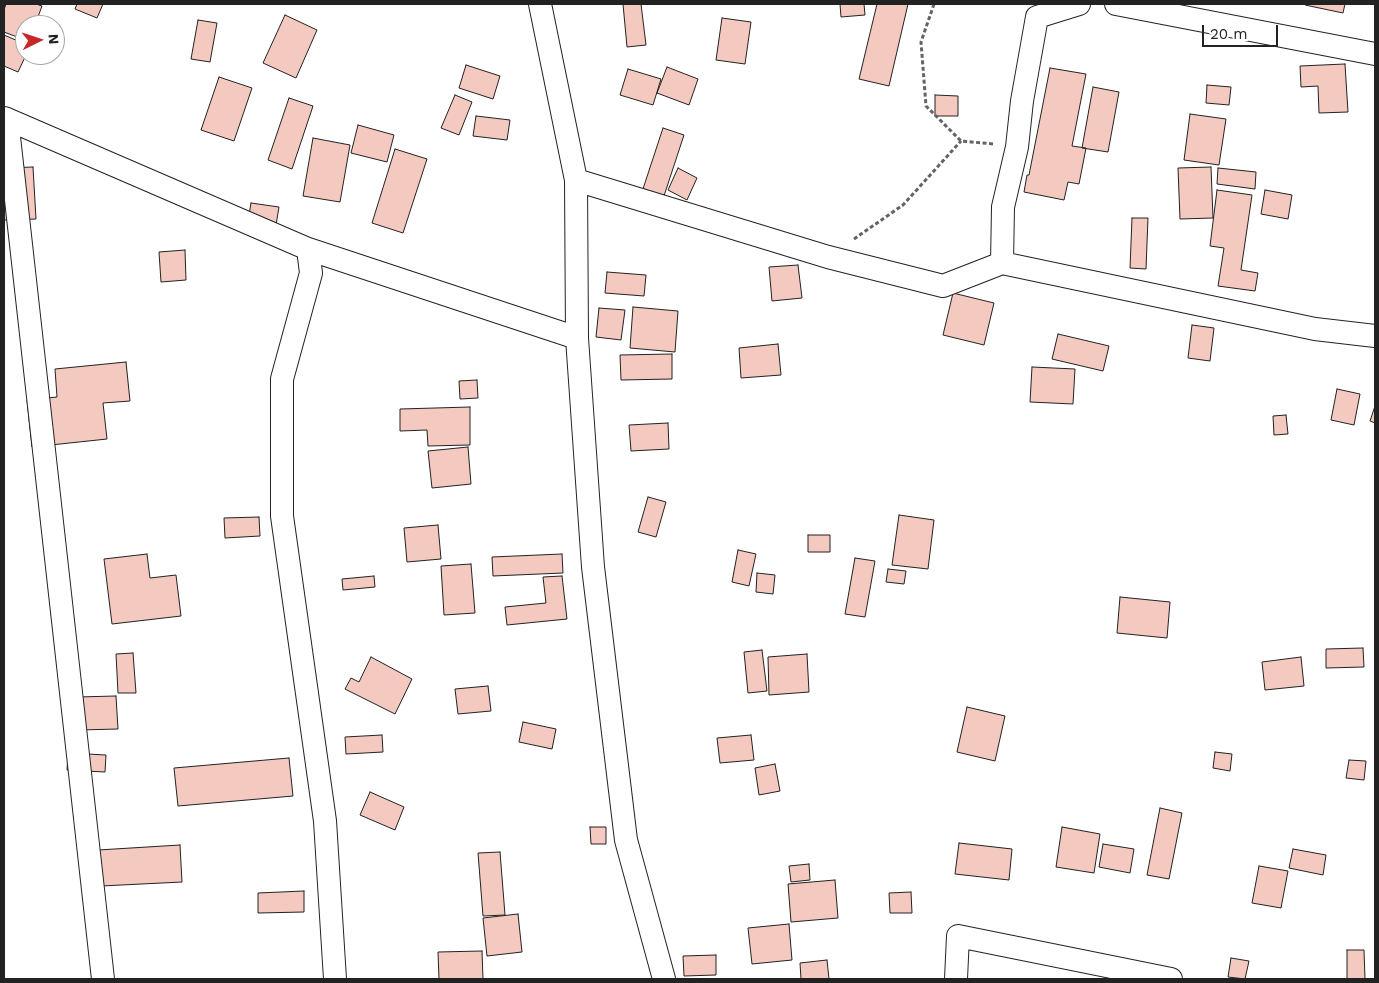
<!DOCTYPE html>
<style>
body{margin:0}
#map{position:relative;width:1379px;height:983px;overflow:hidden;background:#fff;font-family:"Work Sans",sans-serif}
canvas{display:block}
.frame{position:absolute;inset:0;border:5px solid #222;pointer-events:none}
.north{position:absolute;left:15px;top:15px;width:50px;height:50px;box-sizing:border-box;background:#fff;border:1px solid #a7a7a7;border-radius:50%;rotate:86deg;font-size:14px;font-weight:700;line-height:20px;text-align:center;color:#222}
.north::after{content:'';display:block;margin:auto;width:18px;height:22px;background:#c62828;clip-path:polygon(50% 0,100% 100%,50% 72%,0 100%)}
.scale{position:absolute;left:1202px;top:25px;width:76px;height:22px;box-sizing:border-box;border:2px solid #222;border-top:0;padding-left:6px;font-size:15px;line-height:18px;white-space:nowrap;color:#222;-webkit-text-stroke:4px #fff;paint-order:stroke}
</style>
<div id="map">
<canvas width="1379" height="983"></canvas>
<div class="frame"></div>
<div class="north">N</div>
<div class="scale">20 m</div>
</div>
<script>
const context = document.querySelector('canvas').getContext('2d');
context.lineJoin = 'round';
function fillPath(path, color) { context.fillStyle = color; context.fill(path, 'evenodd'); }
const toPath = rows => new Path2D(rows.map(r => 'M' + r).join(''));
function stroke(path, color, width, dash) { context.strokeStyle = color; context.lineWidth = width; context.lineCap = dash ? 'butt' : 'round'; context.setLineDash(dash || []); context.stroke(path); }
const building = toPath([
 [6,4,36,4,42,6,35,25,25,25,25,40,4,32,4,10,6,4],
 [77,4,103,4,97,18,75,9,77,4],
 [623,4,641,4,646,45,627,47,623,4],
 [840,4,864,4,865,15,841,17,840,4],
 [877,4,908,4,889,86,859,79,877,4],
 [1306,4,1345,4,1343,13,1305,5,1306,4],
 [285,15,317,30,296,78,263,63,285,15],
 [722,18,751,22,745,64,716,60,722,18],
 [198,20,217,23,210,62,191,59,198,20],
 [4,35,25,44,26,55,18,72,4,66,4,35],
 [1345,64,1348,112,1319,113,1318,86,1301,87,1300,66,1345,64],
 [466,65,500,76,493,99,459,88,466,65],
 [667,67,698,79,689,105,657,93,667,67],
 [1050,68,1086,74,1072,146,1086,148,1079,184,1068,182,1064,200,1024,192,1027,175,1029,175,1050,68],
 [628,69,661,79,653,105,620,95,628,69],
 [219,77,252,88,234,141,201,130,219,77],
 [1207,85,1231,87,1229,105,1206,103,1207,85],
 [1093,87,1119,92,1108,152,1082,148,1093,87],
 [455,95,472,102,459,135,441,128,455,95],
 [935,95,958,96,958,116,935,116,935,95],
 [289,98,313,106,292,169,268,160,289,98],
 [1190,114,1226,119,1219,165,1184,160,1190,114],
 [476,116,510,120,507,140,473,136,476,116],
 [358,125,394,135,387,162,351,153,358,125],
 [663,128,684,135,661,205,640,198,663,128],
 [313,138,350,145,340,202,303,196,313,138],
 [395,149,427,159,403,233,372,223,395,149],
 [33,167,36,219,4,220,4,168,33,167],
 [1211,167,1213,218,1180,219,1178,168,1211,167],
 [678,168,697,178,687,200,668,190,678,168],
 [1218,168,1256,172,1255,189,1217,184,1218,168],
 [1217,190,1252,195,1241,270,1258,273,1255,291,1218,286,1224,248,1210,246,1217,190],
 [1265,190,1292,195,1288,219,1261,214,1265,190],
 [251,203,279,207,275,231,247,227,251,203],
 [1132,218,1148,218,1146,269,1130,268,1132,218],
 [185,250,186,280,161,282,159,252,185,250],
 [798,265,802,298,772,301,769,267,798,265],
 [607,272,646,275,644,296,605,293,607,272],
 [953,293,994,303,984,345,943,335,953,293],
 [633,307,678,311,675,352,630,348,633,307],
 [599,308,625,310,621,340,596,337,599,308],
 [1192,325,1214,328,1210,361,1188,358,1192,325],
 [1058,334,1109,346,1103,371,1052,359,1058,334],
 [778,344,781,375,741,378,739,348,778,344],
 [672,354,672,379,621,380,620,355,672,354],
 [126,362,130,401,103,403,107,439,32,447,27,400,57,397,55,369,126,362],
 [1032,367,1075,369,1073,404,1030,402,1032,367],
 [477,380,478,398,460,399,459,381,477,380],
 [1337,389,1360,394,1354,425,1331,420,1337,389],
 [1375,406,1375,423,1370,421,1375,406],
 [470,407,470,445,428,446,427,430,400,431,400,409,470,407],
 [1286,415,1288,434,1274,435,1273,416,1286,415],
 [668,423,669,449,631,451,629,425,668,423],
 [468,447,471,484,432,488,428,451,468,447],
 [648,497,666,502,656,537,638,532,648,497],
 [899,515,934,520,928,569,892,565,899,515],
 [259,517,260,536,225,538,224,518,259,517],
 [438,525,441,559,407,562,404,528,438,525],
 [808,535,830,535,830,552,808,552,808,535],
 [738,550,756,554,749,586,732,582,738,550],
 [147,554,150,578,176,575,181,616,112,624,104,559,147,554],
 [562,554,563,573,493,576,492,557,562,554],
 [855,558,875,561,865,617,845,614,855,558],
 [471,564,475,613,444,615,441,566,471,564],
 [888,569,906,571,904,584,886,582,888,569],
 [757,573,775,575,773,594,756,592,757,573],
 [374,576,375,587,343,590,342,579,374,576],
 [562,576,567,619,507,625,505,607,546,603,543,577,562,576],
 [1120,597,1170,602,1167,638,1117,633,1120,597],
 [1363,648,1364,667,1326,668,1326,649,1363,648],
 [762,650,767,691,748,693,744,652,762,650],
 [133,653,136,693,118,693,116,654,133,653],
 [807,654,809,692,769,695,768,657,807,654],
 [371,657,412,679,395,714,345,689,351,678,359,682,371,657],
 [1301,657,1304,686,1265,690,1262,662,1301,657],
 [488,686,491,711,458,714,455,689,488,686],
 [116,696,118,729,79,730,77,697,116,696],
 [967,707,1005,716,995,761,957,752,967,707],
 [523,722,556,729,552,749,519,742,523,722],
 [382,735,383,752,346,754,345,737,382,735],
 [751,735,754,760,720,763,717,738,751,735],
 [1215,752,1232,754,1230,771,1213,768,1215,752],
 [68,753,106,755,105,772,67,770,68,753],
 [289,758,293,796,178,806,174,768,289,758],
 [1349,760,1366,761,1364,780,1346,778,1349,760],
 [775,764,780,791,759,795,755,768,775,764],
 [370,792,404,807,395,830,360,815,370,792],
 [1160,808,1182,813,1169,879,1147,875,1160,808],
 [590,827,606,827,606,844,591,844,590,827],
 [1062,827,1100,834,1094,873,1056,867,1062,827],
 [959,843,1012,849,1009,880,955,874,959,843],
 [1103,844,1134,849,1130,873,1099,867,1103,844],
 [180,845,182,882,101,886,98,850,180,845],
 [1293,849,1326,855,1323,875,1289,868,1293,849],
 [500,852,505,915,483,916,478,853,500,852],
 [809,864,810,880,791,882,789,866,809,864],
 [1259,866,1288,871,1281,908,1252,903,1259,866],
 [835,880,838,918,791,922,788,884,835,880],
 [304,891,304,912,258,913,258,893,304,891],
 [911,892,912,913,890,913,889,893,911,892],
 [518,914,522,952,487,956,483,918,518,914],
 [789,924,792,960,752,964,748,928,789,924],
 [1347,950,1364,950,1365,979,1347,979,1347,950],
 [482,951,483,979,439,979,438,952,482,951],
 [716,955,716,975,684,976,683,956,716,955],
 [1231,958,1249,961,1245,979,1228,977,1231,958],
 [827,960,829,979,801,979,800,963,827,960]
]);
const path = toPath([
 [934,4,921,42,926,106,961,141,994,144],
 [854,239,903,205,961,141]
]);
const minor = toPath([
 [540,4,576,180,577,338,593,567,626,840,664,979],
 [1116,4,1375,54],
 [4,118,7,119,103,979],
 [7,119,308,249,577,338],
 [576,180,828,257,943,286,1002,263,1315,329,1375,336],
 [308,249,311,273,282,379,282,516,325,821,335,979],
 [1002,263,1003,207,1017,147,1022,101,1037,17,1079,4],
 [956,979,958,936,1171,979]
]);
fillPath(building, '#f3c9c0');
stroke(building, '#222', 1);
stroke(minor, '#222', 24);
stroke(path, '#646464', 3, [4, 2.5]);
stroke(minor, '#fff', 22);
</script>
